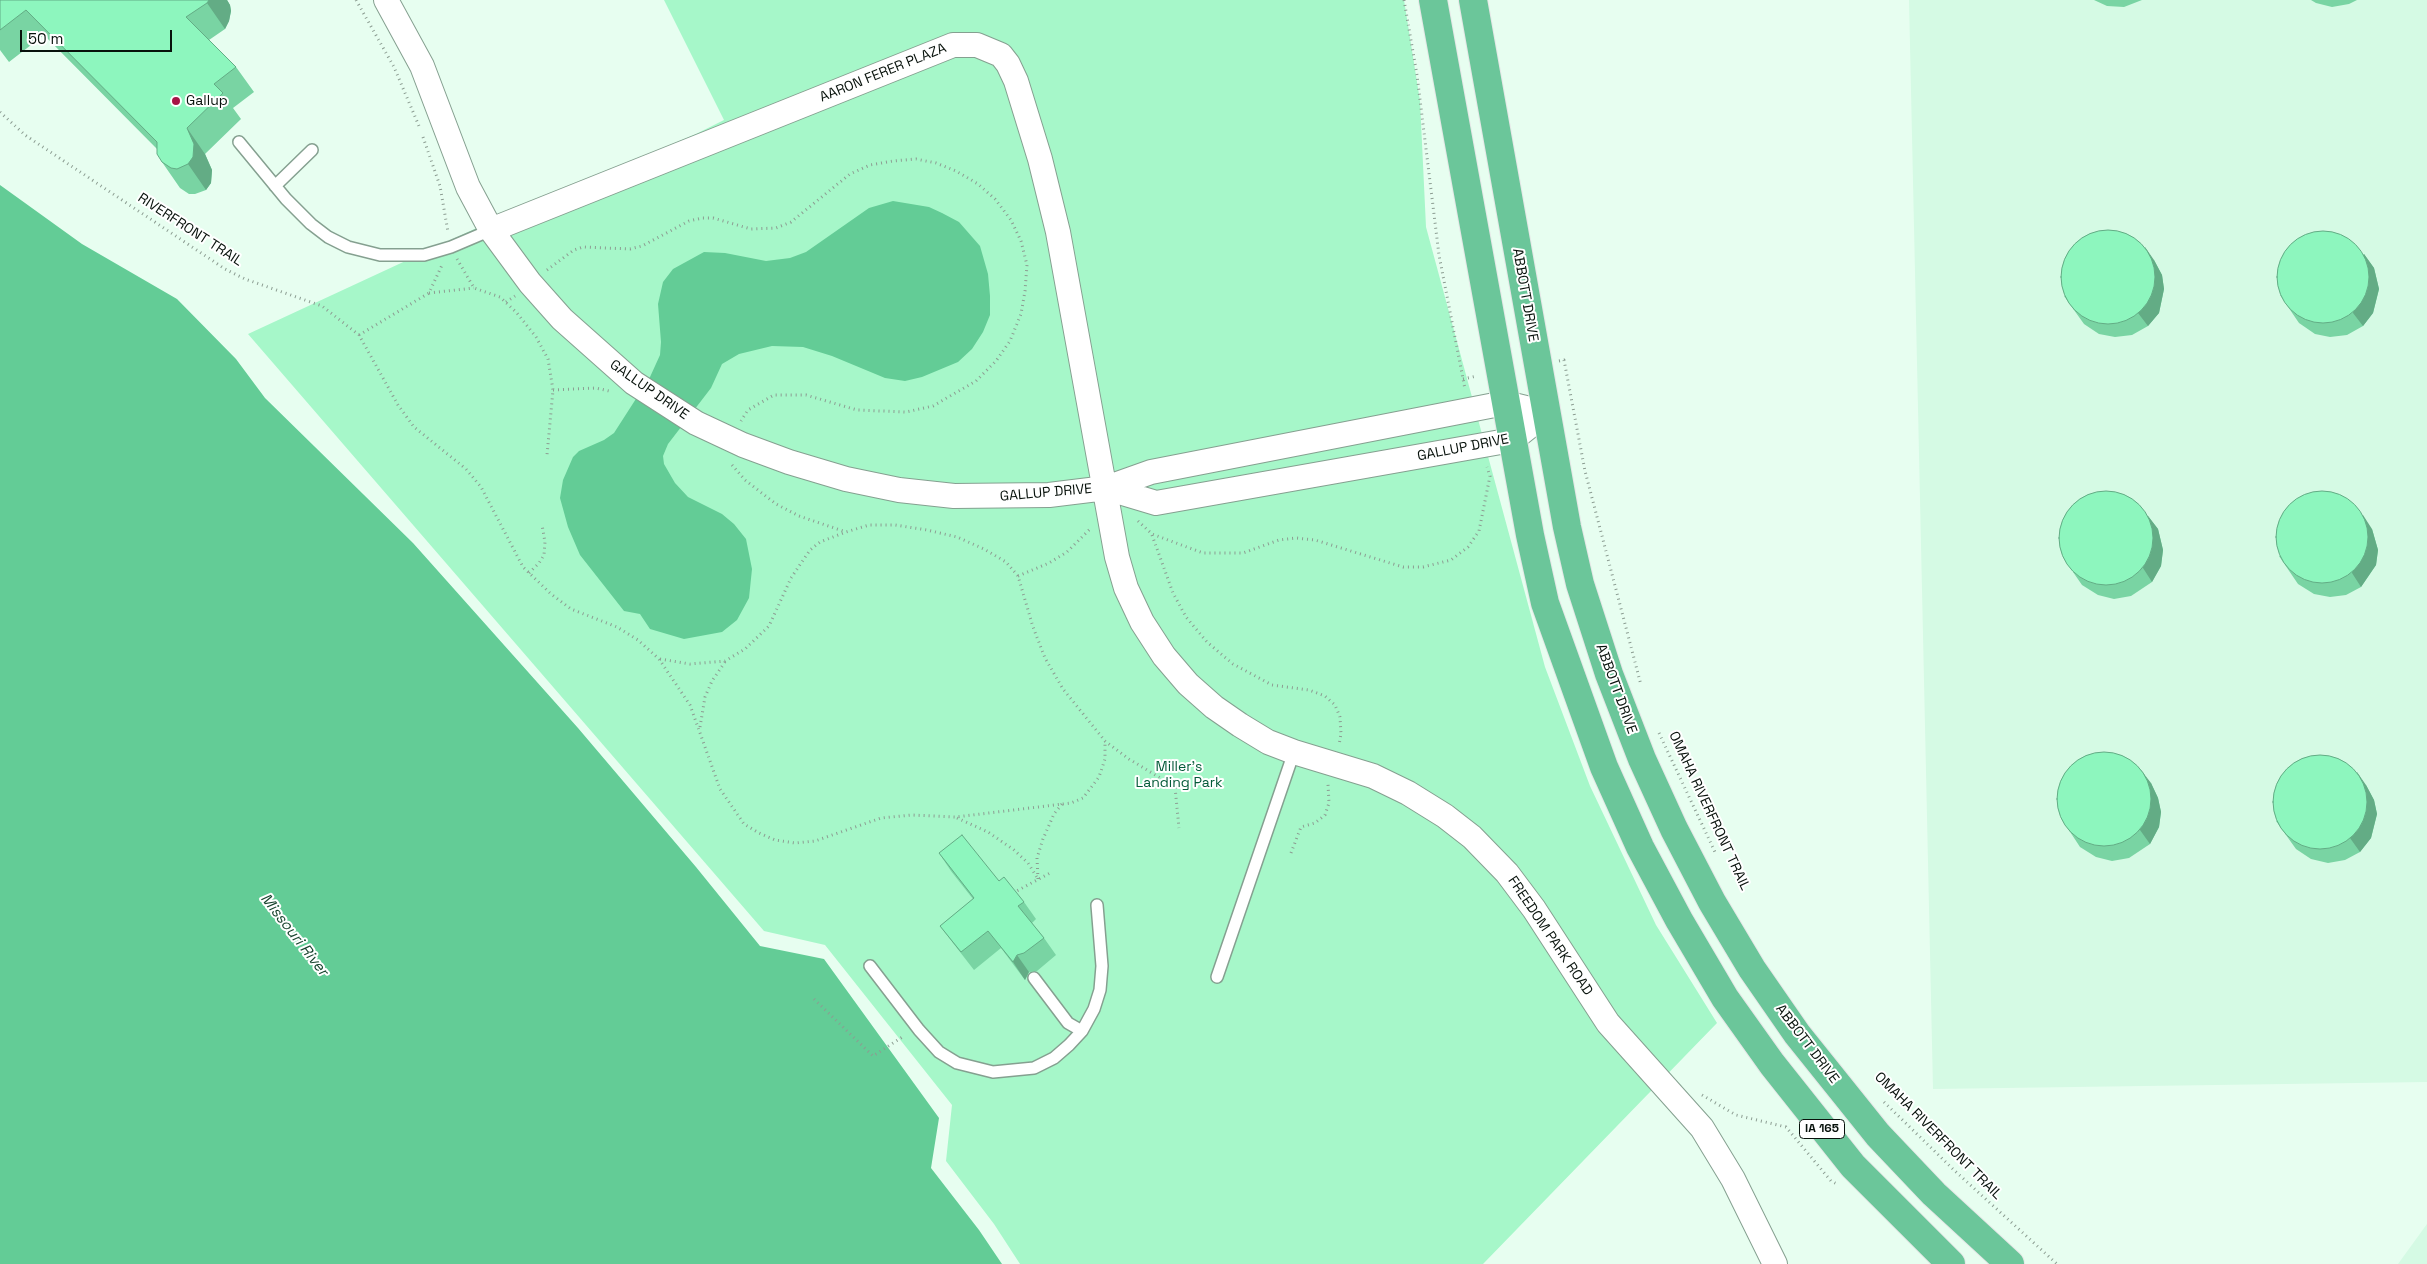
<!DOCTYPE html>
<style>
body{margin:0}
#map{position:relative;width:2427px;height:1264px;overflow:hidden;background:#e7fef0;font-family:"Space Grotesk",sans-serif}
canvas{display:block}
.scale{position:absolute;left:20px;top:30px;width:152px;height:22px;box-sizing:border-box;border:2px solid #08120c;border-top:0;padding-left:6px;font-size:15px;line-height:18px;white-space:nowrap;color:#08120c;-webkit-text-stroke:4px #fff;paint-order:stroke}
</style>
<div id="map">
<canvas width="2427" height="1264"></canvas>
<div class="scale">50 m</div>
</div>
<script>
const context = document.querySelector('canvas').getContext('2d');
context.lineJoin = 'round';
function fillPath(path, color) { context.fillStyle = color; context.fill(path, 'evenodd'); }
const toPath = rows => new Path2D(rows.map(r => 'M' + r).join(''));
function stroke(path, color, width, dash) { context.strokeStyle = color; context.lineWidth = width; context.lineCap = dash ? 'butt' : 'round'; context.setLineDash(dash || []); context.stroke(path); }
function label(font, color, halo, rows, align = 'center') {
  context.font = font + ' "Space Grotesk",sans-serif'; context.lineWidth = 4; context.setLineDash([]); context.textBaseline = 'middle'; context.strokeStyle = halo; context.fillStyle = color; for (const [text, x, y, turn = 0] of rows) {
    context.save(); context.translate(x, y); context.rotate((+turn || 0) * Math.PI / 180); context.textAlign = isNaN(turn) ? turn : align; if (halo) context.strokeText(text, 0, 0); context.fillText(text, 0, 0); context.restore();
  }
}
const built = toPath([
 [1909,0,2427,0,2427,1082,1933,1089],
 [2427,1224,2427,1264,2398,1264]
]);
const green = toPath([
 [664,0,1404,0,1420,101,1426,227,1545,667,1590,786,1656,925,1717,1023,1483,1264,1020,1264,994,1224,946,1161,952,1105,825,945,764,931,248,334,496,219,696,134,724,120]
]);
const water = toPath([
 [0,185,82,244,177,299,236,359,265,398,413,543,578,728,696,867,760,946,824,959,939,1118,931,1168,979,1230,1002,1264,0,1264],
 [893,201,929,207,942,213,959,222,980,246,988,274,990,296,990,315,983,332,972,349,958,362,922,377,905,381,885,378,832,356,803,347,772,346,739,354,722,364,711,388,668,444,663,456,664,464,675,483,688,497,722,514,734,524,746,539,752,569,749,598,737,620,722,632,684,639,650,629,640,614,624,611,580,555,568,527,560,498,563,480,573,457,579,451,604,440,614,433,650,377,660,355,661,342,658,304,663,282,673,269,704,252,725,253,766,261,790,258,806,252,869,208]
]);
const path = toPath([
 [356,0,394,67,419,126],
 [1404,0,1417,75,1439,255,1465,389],
 [0,112,25,135,225,269,245,279,322,306,359,335,398,405,414,427,466,469,481,487,523,567,551,594,571,609,617,627,638,640,659,659,690,705,720,789,744,824,759,833,775,840,795,843,815,841,881,818,911,815,956,817,1071,803,1083,798,1099,777,1105,759,1105,741],
 [423,137,440,186,448,232],
 [457,259,474,288,500,297,517,313,536,337,548,359,553,390,547,455],
 [547,270,574,250,583,247,630,249,642,246,689,221,702,218,713,218,751,229,776,228,791,222,850,174,870,165,893,161,916,159,936,163,956,171,978,184,995,199,1011,220,1021,241,1027,265,1025,291,1021,314,1010,341,996,361,976,381,933,406,906,412,857,410,806,395,774,395,748,410,741,421],
 [429,293,474,288],
 [506,302,515,296],
 [359,335,429,293,442,265],
 [1559,361,1564,360,1585,471,1641,685],
 [1463,379,1477,376],
 [553,390,596,388,609,391],
 [732,465,745,480,776,504,799,516,846,532],
 [1138,521,1152,534,1203,553,1243,553,1279,540,1296,538,1315,540,1403,567,1423,567,1451,560,1468,547,1479,531,1490,476,1487,467],
 [1152,535,1173,593,1186,617,1207,642,1233,664,1272,685,1309,690,1325,696,1335,705,1340,717,1341,734,1339,745],
 [529,573,539,563,544,555,545,542,542,525],
 [1018,576,1049,563,1067,552,1090,529],
 [660,659,690,664,725,661,745,649,769,626,791,578,810,550,820,542,846,532,869,525,895,525,927,530,957,537,984,549,1006,562,1018,576,1033,627,1045,658,1063,689,1105,741,1129,759,1175,787,1179,828],
 [700,727,705,697,712,681,725,662],
 [1659,733,1715,852],
 [957,818,988,832,1014,850,1028,863,1038,879],
 [1291,853,1301,827,1315,823,1325,815,1329,803,1328,784],
 [1038,879,1037,858,1043,839,1054,814,1062,804],
 [1013,893,1052,872],
 [814,999,873,1056,904,1036],
 [1702,1095,1736,1115,1786,1127,1831,1181,1837,1184],
 [1884,1102,1955,1171,2057,1264]
]);
const service = toPath([
 [239,142,286,199,311,224,328,237,348,247,380,255,424,255,451,247,491,230],
 [275,186,312,150],
 [870,966,919,1030,939,1052,957,1063,993,1072,1034,1068,1054,1058,1069,1045,1082,1031,1094,1009,1100,990,1102,966,1097,905],
 [1217,977,1294,752],
 [1034,978,1068,1023,1082,1031]
]);
const minor = toPath([
 [386,0,422,66,468,187,491,230,530,283,562,319,634,383,696,423,743,445,789,462,846,479,899,490,954,496,1049,495,1106,488,1151,472,1505,403,1546,413],
 [491,230,953,45,977,45,1001,55,1008,64,1016,81,1040,159,1058,232,1117,557,1126,588,1142,622,1164,656,1188,684,1214,707,1240,725,1268,742,1294,752,1373,776,1408,793,1445,816,1472,837,1507,873,1534,909,1608,1023,1702,1128,1733,1179,1775,1264],
 [1106,488,1156,503,1512,440,1546,413]
]);
const trunk = toPath([
 [1433,0,1530,535,1545,603,1604,767,1640,847,1679,920,1725,998,1772,1064,1853,1166,1951,1264],
 [1473,0,1567,527,1580,584,1609,674,1642,759,1674,829,1712,902,1752,969,1797,1034,1878,1135,1934,1194,2010,1264]
]);
const wall = toPath([
 [0,0,227,0,230,5,231,11,229,21,225,29,209,40,236,67,254,92,233,108,241,119,205,154,212,170,211,183,206,190,195,194,189,194,180,188,162,162,157,149,44,35,9,62,0,50],
 [2094,0,2142,0,2124,7,2107,6],
 [2311,0,2357,0,2349,4,2332,7,2316,3],
 [2364,254,2374,268,2379,289,2373,313,2363,326,2347,335,2330,337,2315,334,2299,323,2280,295],
 [2154,260,2162,275,2164,289,2159,313,2148,326,2132,335,2115,337,2099,334,2084,324,2064,296],
 [2148,516,2158,529,2163,550,2161,566,2152,582,2131,596,2114,599,2098,595,2082,585,2073,572],
 [2372,529,2378,550,2376,565,2361,587,2346,595,2330,597,2314,594,2298,584,2279,556],
 [2151,783,2158,798,2161,812,2159,827,2150,844,2129,858,2112,861,2096,857,2080,847,2061,818],
 [2366,785,2374,800,2377,814,2371,838,2360,852,2345,860,2328,863,2311,859,2296,849,2276,821],
 [939,853,999,881,1024,902,1036,919,1032,923,1044,938,1056,955,1037,971,1029,972,1025,980,1001,948,974,970,953,943,940,926,973,899,951,871]
]);
const shadedWall = toPath([
 [209,0,227,0,230,5,231,11,229,21,225,29,207,3],
 [187,128,205,154,212,170,211,183,206,190,188,164],
 [2145,247,2154,260,2162,275,2164,289,2159,313,2148,326,2138,313],
 [2364,254,2374,268,2379,289,2373,313,2363,326,2353,313],
 [2363,515,2372,529,2378,550,2376,565,2361,587,2352,573],
 [2148,516,2158,529,2163,550,2161,566,2152,582,2143,568],
 [2141,770,2151,783,2158,798,2161,812,2159,827,2150,844,2140,830],
 [2357,772,2366,785,2374,800,2377,814,2371,838,2360,852,2350,838],
 [1017,955,1029,972,1025,980,1013,962]
]);
const building = toPath([
 [0,0,209,0,207,3,186,17,236,67,214,84,223,93,187,128,194,144,193,157,188,164,177,169,171,168,162,162,157,154,157,142,26,10,0,30,0,0],
 '2061 277a47 47 0 1 1 94 0a47 47 0 1 1-94 0Z',
 '2277 277a46 46 0 1 1 92 0a46 46 0 1 1-92 0Z',
 '2276 537a46 46 0 1 1 92 0a46 46 0 1 1-92 0Z',
 '2059 538a47 47 0 1 1 94 0a47 47 0 1 1-94 0Z',
 '2057 799a47 47 0 1 1 94 0a47 47 0 1 1-94 0Z',
 '2273 802a47 47 0 1 1 94 0a47 47 0 1 1-94 0Z',
 [962,835,999,881,1004,877,1024,902,1018,906,1044,938,1024,953,1017,955,1013,962,988,931,961,952,940,926,974,898,939,853,962,835]
]);
const markers = [
 [176,101,5,"#a71246"]
];
const shields = [
 [1822,1129,45]
];
const shieldNames = [
 ["IA 165",1822,1129]
];
const streetNames = [
 ["AARON FERER PLAZA",883,73,-22],
 ["RIVERFRONT TRAIL",190,230,33],
 ["ABBOTT DRIVE",1525,295,80],
 ["GALLUP DRIVE",649,390,35],
 ["GALLUP DRIVE",1463,448,-11],
 ["GALLUP DRIVE",1046,493,-5],
 ["ABBOTT DRIVE",1616,689,70],
 ["OMAHA RIVERFRONT TRAIL",1709,811,65],
 ["FREEDOM PARK ROAD",1550,936,56],
 ["ABBOTT DRIVE",1807,1044,53],
 ["OMAHA RIVERFRONT TRAIL",1938,1136,45]
];
const poiNames = [
 ["Gallup",186,101]
];
const parkNames = [
 ["Miller's",1179,767],
 ["Landing Park",1179,783]
];
const waterNames = [
 ["Missouri River",294,935,52]
];
fillPath(built, '#d5fae4');
fillPath(green, '#a6f7c9');
fillPath(water, '#63cc96');
stroke(service, '#85a090', 14);
stroke(minor, '#85a090', 26);
stroke(trunk, '#e6e7e7', 30);
stroke(path, '#8c9d92', 3, [1, 4]);
stroke(service, '#fff', 11);
stroke(minor, '#fff', 24);
stroke(trunk, '#6bc69a', 28);
fillPath(wall, '#79d4a3');
fillPath(shadedWall, '#63ac85');
fillPath(building, '#8df6be');
stroke(building, '#63ac85', 1);
for (const [x, y, r, color] of markers) { const dot = new Path2D(); dot.arc(x, y, r, 0, 2 * Math.PI); context.fillStyle = color; context.fill(dot); stroke(dot, '#fff', 2); }
for (const [x, y, w] of shields) { const box = new Path2D(); box.roundRect(x - w / 2, y - 9.5, w, 19, 4); context.fillStyle = '#fff'; context.fill(box); stroke(box, '#08120c', 1); }
label('bold 12px', '#08120c', null, shieldNames);
label('14px', '#08120c', '#fff', streetNames);
label('14px', '#08120c', '#fff', poiNames, 'left');
label('14px', '#035a38', '#fff', parkNames);
label('italic 15px', '#18442e', '#fff', waterNames);
</script>
